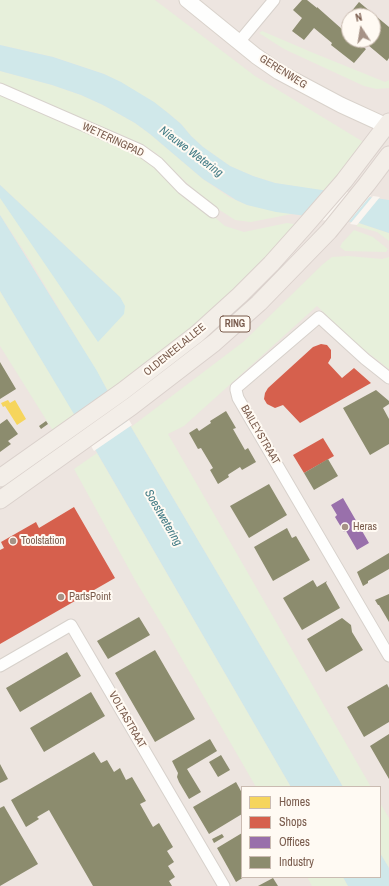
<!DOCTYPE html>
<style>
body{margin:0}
#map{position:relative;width:389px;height:886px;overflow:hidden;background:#f9f5f0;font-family:"Archivo Narrow",sans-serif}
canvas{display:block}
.legend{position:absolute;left:241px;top:786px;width:140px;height:92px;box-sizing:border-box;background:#fffaf3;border:1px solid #cabbb1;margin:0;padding:5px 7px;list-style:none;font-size:12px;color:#7a5c4d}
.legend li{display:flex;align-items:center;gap:8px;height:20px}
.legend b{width:20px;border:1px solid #cabbb1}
.north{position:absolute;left:341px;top:8px;width:40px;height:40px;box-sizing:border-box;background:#fffaf3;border:1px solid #cabbb1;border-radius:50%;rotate:348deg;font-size:11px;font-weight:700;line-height:16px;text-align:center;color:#7a5c4d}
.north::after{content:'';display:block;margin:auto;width:14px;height:18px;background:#a69286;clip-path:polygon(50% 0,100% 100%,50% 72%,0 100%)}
</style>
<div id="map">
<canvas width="389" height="886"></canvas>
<ul class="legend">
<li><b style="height:11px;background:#f6d55c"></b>Homes</li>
<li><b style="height:11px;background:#d6604d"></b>Shops</li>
<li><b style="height:11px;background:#9970ab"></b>Offices</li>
<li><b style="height:11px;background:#8c8c6e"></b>Industry</li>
</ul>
<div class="north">N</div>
</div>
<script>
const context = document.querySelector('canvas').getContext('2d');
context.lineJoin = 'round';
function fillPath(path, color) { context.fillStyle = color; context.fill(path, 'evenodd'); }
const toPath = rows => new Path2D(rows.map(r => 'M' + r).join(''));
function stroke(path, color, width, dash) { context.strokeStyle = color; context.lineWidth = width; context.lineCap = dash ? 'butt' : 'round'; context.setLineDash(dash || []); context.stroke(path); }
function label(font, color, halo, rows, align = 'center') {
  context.font = font + ' "Archivo Narrow",sans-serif'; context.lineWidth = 4; context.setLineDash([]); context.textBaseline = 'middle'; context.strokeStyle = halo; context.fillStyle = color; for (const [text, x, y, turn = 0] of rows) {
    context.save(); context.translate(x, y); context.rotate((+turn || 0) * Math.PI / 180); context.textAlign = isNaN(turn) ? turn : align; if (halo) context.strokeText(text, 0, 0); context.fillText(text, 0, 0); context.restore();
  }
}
const industrial = toPath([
 [0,0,389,0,389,886,0,886],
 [349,16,373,16,373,40,349,40],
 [242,787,380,787,380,877,242,877]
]);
const green = toPath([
 [0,0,155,0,255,76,365,143,325,191,275,183,253,176,230,166,203,147,191,136,181,124,168,113,153,102,120,82,104,74,53,57,0,45],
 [262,31,311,52,385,82,389,80,389,88,376,89,364,86,284,49,259,33],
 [0,71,52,85,81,95,103,105,135,123,150,134,203,179,229,197,247,205,292,214,251,222,235,220,212,205,193,189,156,153,143,145,122,135,0,84],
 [0,94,140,154,225,226,244,232,287,223,294,224,295,227,225,303,125,383,117,384,108,391,31,262,0,215,0,198,120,297,0,185],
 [359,223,389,233,389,241,377,232,356,226],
 [354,230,373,237,388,249,386,252,345,251,340,247,342,243],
 [348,256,382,259,389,257,389,369,354,342,317,306,184,426,168,434,371,787,343,787,299,711,131,427,243,342,323,264,332,257],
 [0,291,75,415,55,434,0,346],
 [97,453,247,711,291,787,256,787,167,633,135,580,74,469],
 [380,803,389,818,389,868,380,853],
 [307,877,343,877,348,886,312,886]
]);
const water = toPath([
 [0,45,53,57,104,74,121,82,154,102,168,113,181,124,191,136,203,147,230,166,253,176,275,183,389,200,389,233,359,223,276,212,247,205,236,200,203,179,150,134,135,123,103,105,81,95,52,85,0,71],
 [0,185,120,297,125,306,124,314,98,342,0,198],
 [0,215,97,371,114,403,131,427,299,711,343,787,291,787,92,444,0,291],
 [380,853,389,868,389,886,348,886,343,877,380,877]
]);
const pier = toPath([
 [346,192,371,195,347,224,322,220],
 [373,196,380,197,357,225,350,224],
 [129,420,132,425,94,451,91,446]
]);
const homes = toPath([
 [8,400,10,403,15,400,26,419,17,425,5,406,3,407,1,403]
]);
const shops = toPath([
 [321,344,327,345,331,350,331,358,328,363,342,378,354,368,371,383,300,423,283,405,275,408,267,404,264,399,265,393,268,388,313,347],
 [323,438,334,456,304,473,293,455],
 [74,507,115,578,0,644,0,550,4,548,1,542,36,522,39,528]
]);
const offices = toPath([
 [343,498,369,543,357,550,346,531,344,532,335,517,337,515,331,505]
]);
const industry = toPath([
 [302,0,307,0,317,8,317,7,343,30,346,26,342,23,359,2,389,27,389,58,387,61,362,40,373,40,373,16,349,16,349,31,346,35,349,38,349,40,352,40,356,43,357,42,366,49,354,63,331,45,332,43,314,28,304,40,292,31,302,18,293,10],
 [0,362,16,389,0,399],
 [376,390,389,401,389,404,383,408,389,419,389,444,370,455,343,408],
 [226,411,236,428,233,429,245,450,248,448,256,462,242,470,240,467,229,474,228,475,229,477,218,484,210,470,213,468,201,448,198,449,189,433,197,428,199,431,211,423,210,421],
 [7,419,18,434,8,441,11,444,0,452,0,424],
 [46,421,48,424,41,429,39,426],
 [328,459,338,476,314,490,304,473],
 [269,484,287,515,249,538,230,506],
 [287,528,292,538,296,536,310,560,273,581,254,547],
 [389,553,389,569,368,581,368,583,363,586,357,572],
 [313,580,317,587,327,581,326,583,340,608,302,630,283,598],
 [389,594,389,622,379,605,378,605,375,600],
 [139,617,150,635,108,659,97,641],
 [342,618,351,625,352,632,363,650,326,672,307,639],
 [155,650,195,719,155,742,115,673],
 [67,652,81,676,20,712,6,688],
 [387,684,389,688,389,722,364,737,347,707],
 [91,692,105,716,44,752,30,728],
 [389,734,389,779,370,746],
 [210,739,217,751,187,769,201,792,189,799,179,782,177,777,178,773,172,761],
 [94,752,101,763,107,760,114,772,120,768,126,780,132,777,146,801,140,804,153,827,159,823,173,847,167,851,174,862,168,866,175,877,169,881,172,886,93,886,49,810,37,817,39,819,26,827,11,800],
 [221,755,230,770,218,777,209,762],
 [0,764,8,779,0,783],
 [236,782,242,793,242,814,209,834,193,807],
 [4,806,38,864,0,886,0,808],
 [242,833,242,877,244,877,236,882,217,848],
 [222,834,224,837,214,843,212,839],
 [273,878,278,886,258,886]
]);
const street = toPath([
 [239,42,274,0],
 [0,89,140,150,158,163,182,188,213,212],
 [389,378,365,359,319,317,236,388,236,390,238,398,389,656],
 [0,666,71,625,224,886]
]);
const secondary = toPath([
 [187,0,256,56,279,72,341,105,389,127]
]);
const primary = toPath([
 [0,478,123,391,197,334,240,295,271,264,304,227,344,181,389,122],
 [0,500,132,406,214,343,259,303,329,231,367,184,389,155]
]);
const markers = [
 [345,527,4,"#a69286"],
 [13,541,4,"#a69286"],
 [61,597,4,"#a69286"]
];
const shields = [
 [235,324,30]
];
const shieldNames = [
 ["RING",235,324]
];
const streetNames = [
 ["GERENWEG",283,72,32],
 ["WETERINGPAD",113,140,25],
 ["OLDENEELALLEE",175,350,-39],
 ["BAILEYSTRAAT",260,435,60],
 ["VOLTASTRAAT",127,720,60]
];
const poiNames = [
 ["Heras",353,527],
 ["Toolstation",21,541],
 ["PartsPoint",69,597]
];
const waterNames = [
 ["Nieuwe Wetering",191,152,37],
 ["Soestwetering",163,518,60]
];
fillPath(industrial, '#ede5e0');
fillPath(green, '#e7f0db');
fillPath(water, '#d0e8ea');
fillPath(pier, '#f9f5f0');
fillPath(homes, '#f6d55c');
fillPath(shops, '#d6604d');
fillPath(offices, '#9970ab');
fillPath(industry, '#8c8c6e');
stroke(street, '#d7d1cb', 13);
stroke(secondary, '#d9d2cb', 17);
stroke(primary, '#dad1cc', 19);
stroke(street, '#fefefd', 11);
stroke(secondary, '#fefefd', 15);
stroke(primary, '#f3eee8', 17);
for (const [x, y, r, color] of markers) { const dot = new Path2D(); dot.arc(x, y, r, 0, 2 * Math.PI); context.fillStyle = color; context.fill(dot); stroke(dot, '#fffaf3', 1.5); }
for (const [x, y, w] of shields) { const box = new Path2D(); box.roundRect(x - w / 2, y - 8, w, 16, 3); context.fillStyle = '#fffaf3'; context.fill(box); stroke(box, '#7a5c4d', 1); }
label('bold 10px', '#7a5c4d', null, shieldNames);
label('11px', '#7a5c4d', '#fffaf3', streetNames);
label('11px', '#7a5c4d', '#fffaf3', poiNames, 'left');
label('italic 12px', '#437c86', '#fffaf3', waterNames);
</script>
